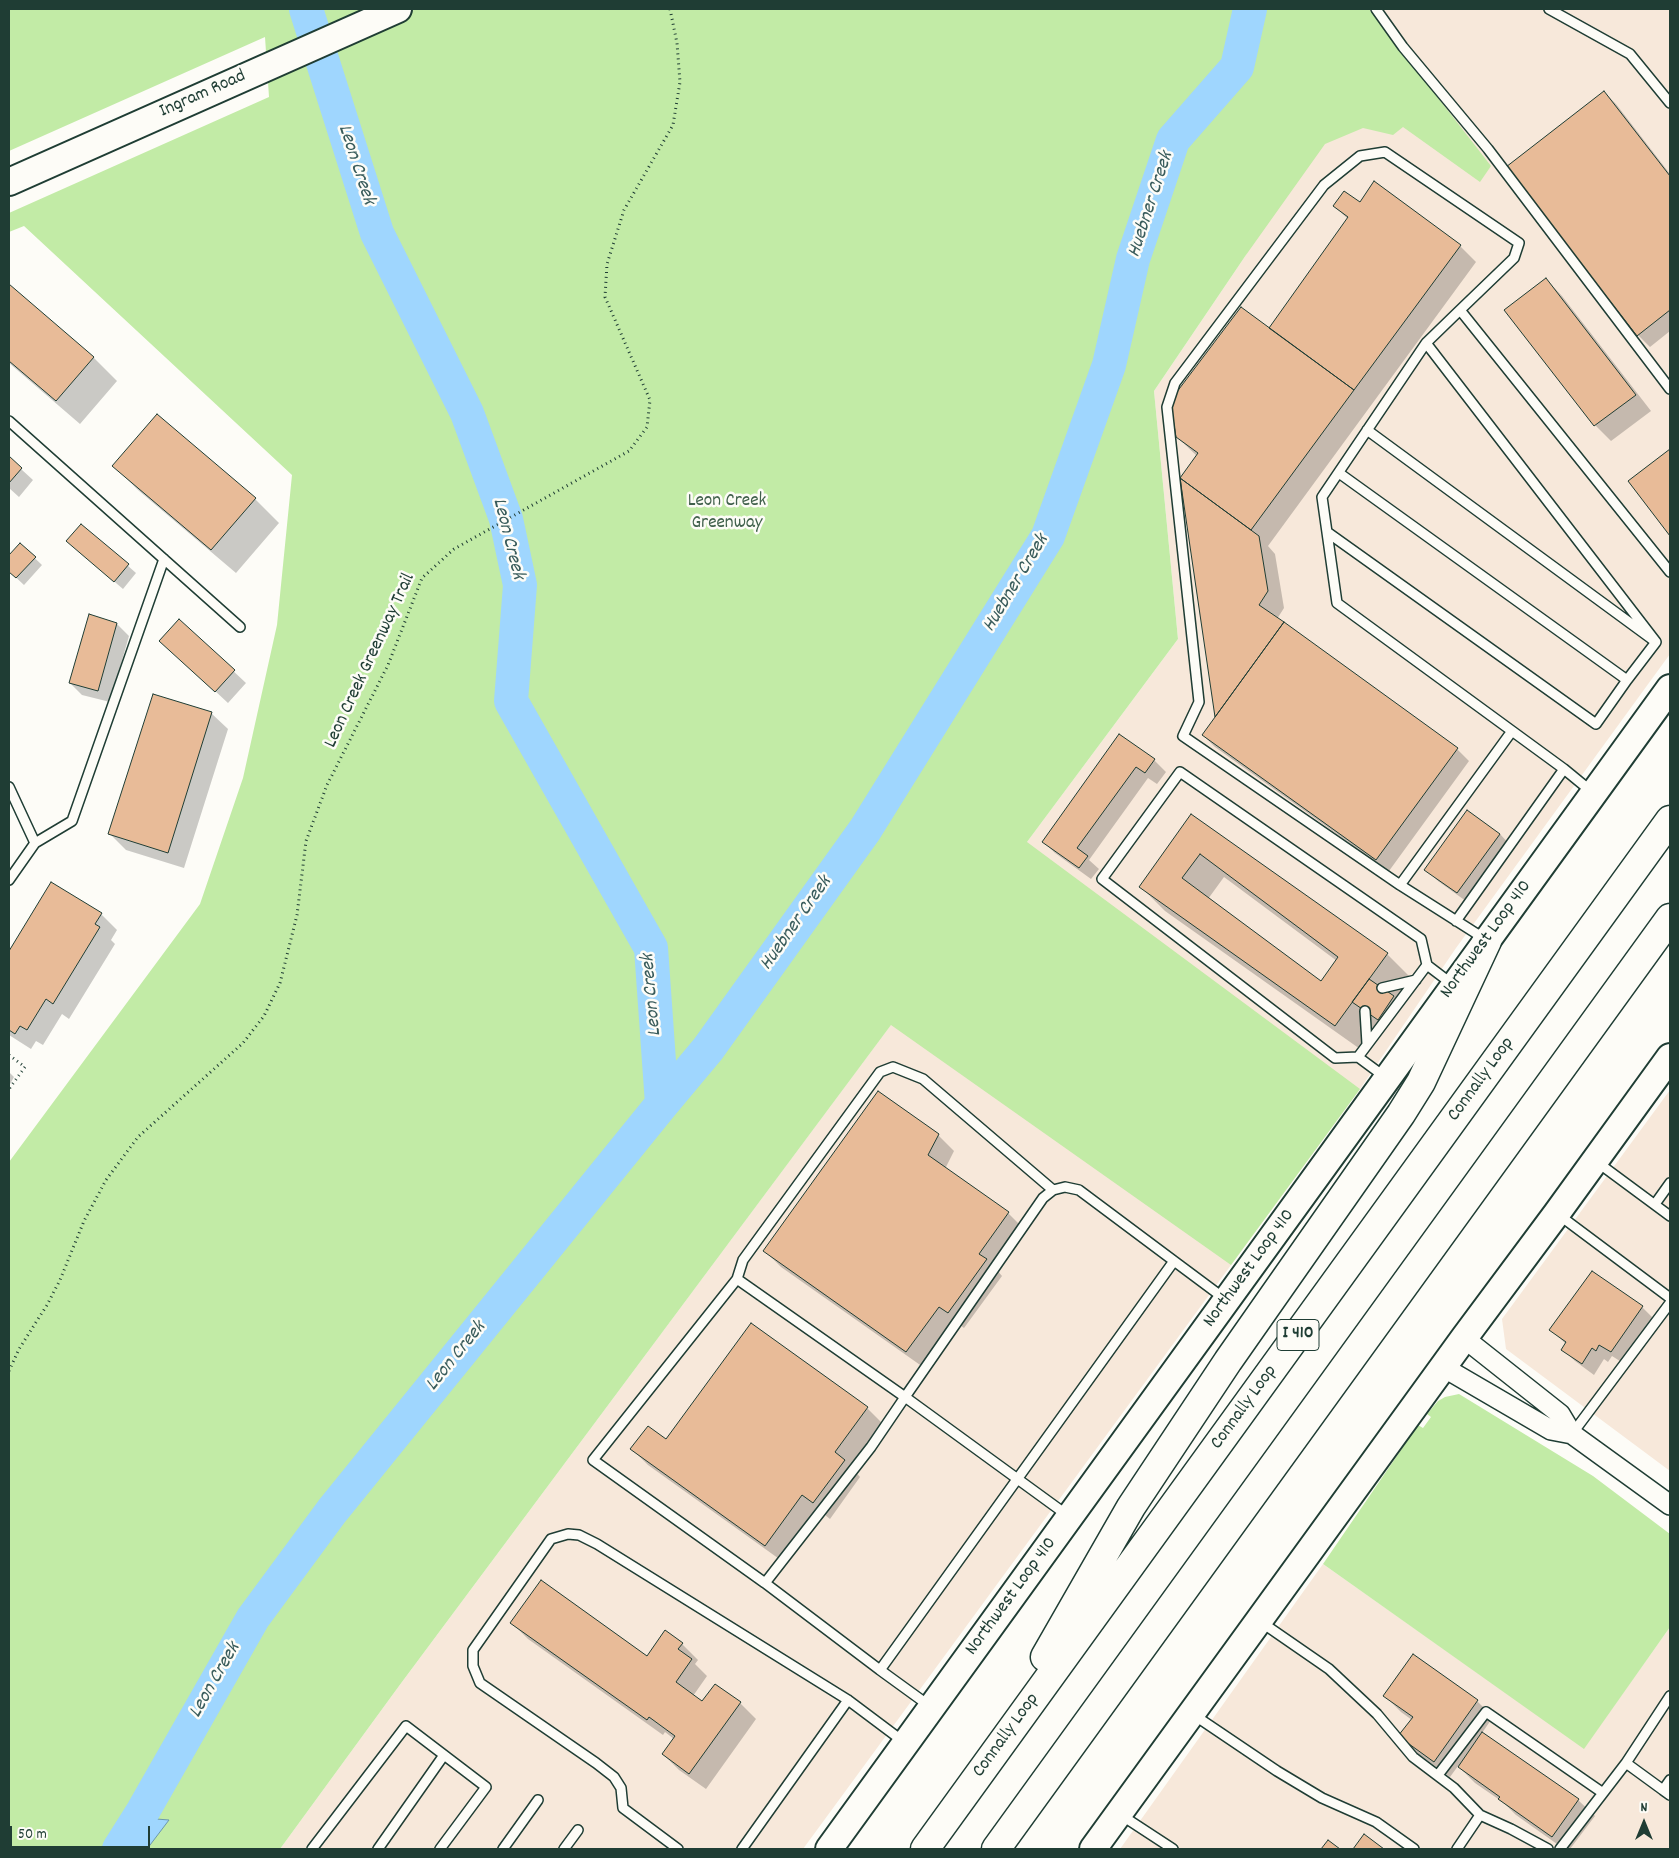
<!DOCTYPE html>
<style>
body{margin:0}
#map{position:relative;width:1679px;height:1858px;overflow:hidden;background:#fdfcf7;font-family:Dekko,sans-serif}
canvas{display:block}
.frame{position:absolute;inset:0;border:10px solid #1f3d34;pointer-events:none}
.north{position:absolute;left:1619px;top:1798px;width:50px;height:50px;-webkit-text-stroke:4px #fdfcf7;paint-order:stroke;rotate:0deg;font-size:14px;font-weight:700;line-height:20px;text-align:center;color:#1f3d34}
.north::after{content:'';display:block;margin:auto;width:18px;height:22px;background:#1f3d34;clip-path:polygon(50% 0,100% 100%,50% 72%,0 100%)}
.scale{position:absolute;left:10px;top:1826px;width:140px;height:22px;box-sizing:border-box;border:2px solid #1f3d34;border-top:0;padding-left:6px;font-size:15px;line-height:18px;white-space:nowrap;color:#1f3d34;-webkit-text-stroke:4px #fdfcf7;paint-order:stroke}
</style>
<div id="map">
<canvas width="1679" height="1858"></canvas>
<div class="frame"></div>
<div class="north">N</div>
<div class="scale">50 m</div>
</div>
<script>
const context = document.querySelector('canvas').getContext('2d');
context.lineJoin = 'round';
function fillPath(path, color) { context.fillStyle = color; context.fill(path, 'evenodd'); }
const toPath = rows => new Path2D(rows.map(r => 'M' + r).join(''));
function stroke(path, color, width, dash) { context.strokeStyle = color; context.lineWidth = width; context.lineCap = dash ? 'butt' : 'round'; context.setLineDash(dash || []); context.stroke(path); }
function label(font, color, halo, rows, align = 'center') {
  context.font = font + ' Dekko,sans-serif'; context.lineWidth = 5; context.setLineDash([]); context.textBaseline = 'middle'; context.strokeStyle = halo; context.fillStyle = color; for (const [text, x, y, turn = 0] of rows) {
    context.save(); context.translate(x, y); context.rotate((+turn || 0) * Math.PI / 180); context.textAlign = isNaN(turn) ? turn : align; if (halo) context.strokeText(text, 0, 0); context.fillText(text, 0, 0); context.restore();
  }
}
const built = toPath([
 [1338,9,1670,9,1670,654,1456,948,1360,1089,803,1849,280,1849,399,1686,1178,639,1154,391,1246,255],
 [1670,1090,1670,1471,1506,1349,1502,1319],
 [1323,1564,1584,1748,1670,1627,1670,1849,1120,1849]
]);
const green = toPath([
 [9,9,1369,9,1491,166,1480,182,1403,127,1393,135,1363,128,1325,144,1246,255,1154,391,1178,639,1027,842,1360,1089,1231,1265,891,1025,399,1686,280,1849,9,1849,9,1162,200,904,243,778,277,625,292,475,24,226,9,232,9,213,269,97,265,37,9,151],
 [1459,1394,1593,1476,1670,1534,1670,1627,1584,1749,1323,1564,1418,1425,1423,1428,1431,1417,1427,1414,1438,1401,1445,1397]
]);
const water = toPath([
 [131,1817,169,1820,147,1849,100,1849,131,1817]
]);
const shadow = toPath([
 [1604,92,1616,104,1670,174,1670,331,1650,347,1638,335],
 [1360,203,1460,246,1476,262,1268,546,1275,554,1284,608,1277,619,1457,749,1469,761,1389,871,1215,747,1203,735,1216,716,1181,478,1197,456,1177,437,1269,329,1348,219,1334,206],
 [1546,279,1562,296,1651,411,1611,441,1595,425,1506,310],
 [9,286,93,357,117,381,80,424,9,363],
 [1670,450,1670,534,1630,481],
 [9,458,33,480,19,497,9,488],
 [114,466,255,499,279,523,236,573,138,490],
 [82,525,136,573,123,589,76,549],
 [20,544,42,565,24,585,9,571,9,557],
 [180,621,246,683,228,703,173,652],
 [117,624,129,636,110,702,82,695,70,683],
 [211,713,228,729,184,868,126,850,110,834],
 [1120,736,1154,760,1166,772,1157,784,1148,778,1089,860,1099,869,1091,879,1055,853,1043,841],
 [1192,816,1387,954,1411,978,1360,1049,1165,911,1141,887],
 [1224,877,1337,961,1321,982,1208,899],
 [1500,834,1511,846,1470,904,1438,881,1426,869],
 [52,883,101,914,117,930,111,940,115,944,69,1019,62,1014,43,1045,36,1041,31,1049,9,1035,9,953],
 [9,1072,14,1077,9,1086],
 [938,1135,954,1151,945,1169,1008,1213,1024,1229,996,1269,1002,1276,964,1328,956,1322,923,1367,781,1267,765,1251],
 [1592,1273,1642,1307,1654,1319,1623,1363,1612,1356,1608,1362,1604,1359,1594,1375,1575,1361,1563,1349,1566,1344,1551,1330],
 [867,1408,883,1424,851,1467,860,1477,830,1519,819,1510,782,1561,648,1465,632,1449,667,1441],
 [512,1623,647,1657,682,1644,698,1660,695,1664,707,1676,693,1696,703,1702,740,1703,756,1719,706,1789,679,1770,663,1754,674,1739,665,1732,663,1735,528,1639],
 [1385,1696,1477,1701,1493,1717,1482,1733,1578,1800,1595,1816,1570,1849,1564,1849,1516,1815,1504,1803,1475,1783,1458,1766,1450,1777,1416,1752,1400,1736,1412,1720,1401,1712]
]);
const river = toPath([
 [662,1104,708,1049,865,830,1048,536,1109,365,1133,259,1173,140,1237,67,1250,9],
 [119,1849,143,1811,253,1618,332,1511,662,1104,651,948,511,701,520,585,506,519,467,413,377,233,306,9]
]);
const building = toPath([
 [1604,91,1670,176,1670,310,1637,336,1506,167,1604,91],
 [1374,181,1461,245,1354,390,1269,328,1348,217,1333,206,1344,191,1360,202,1374,181],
 [1546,278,1636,395,1594,426,1504,310,1546,278],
 [9,284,94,357,56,401,9,361,9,284],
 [1241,307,1354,390,1251,530,1180,478,1198,453,1176,437,1170,401,1241,307],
 [157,414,256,498,211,550,112,466,157,414],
 [1670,449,1670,536,1628,481,1670,449],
 [9,456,22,468,9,483,9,456],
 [1180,478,1259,536,1268,591,1259,605,1284,622,1215,717,1180,478],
 [81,524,129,564,114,582,66,541,81,524],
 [20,543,36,557,16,578,9,572,9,555,20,543],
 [89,614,117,623,98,691,69,683,89,614],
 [179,619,235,670,215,692,159,641,179,619],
 [1284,622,1458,748,1376,860,1202,735,1284,622],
 [153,694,212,712,168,853,108,834,153,694],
 [1119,734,1155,759,1145,773,1136,767,1077,848,1088,856,1079,868,1042,842,1119,734],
 [1467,810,1500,834,1457,893,1424,870,1467,810],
 [1191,814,1388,953,1335,1026,1139,887,1191,814],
 [1200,854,1338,957,1321,981,1182,878,1200,854],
 [51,882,102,913,95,924,100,927,53,1004,46,999,27,1030,20,1026,15,1034,9,1030,9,951,51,882],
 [1369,979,1394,996,1378,1020,1352,1002,1369,979],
 [878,1091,939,1134,928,1155,1009,1212,979,1254,987,1259,948,1313,939,1307,906,1352,763,1251,878,1091],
 [1592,1271,1643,1306,1611,1352,1599,1345,1596,1351,1592,1348,1582,1364,1561,1350,1566,1342,1549,1330,1592,1271],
 [751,1323,868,1407,835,1452,845,1460,813,1503,802,1495,765,1546,630,1449,648,1426,666,1439,751,1323],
 [541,1580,647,1656,665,1630,683,1643,678,1649,692,1659,676,1682,702,1701,715,1684,741,1702,689,1774,662,1754,675,1736,649,1717,647,1720,510,1623,541,1580],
 [1413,1654,1478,1700,1434,1762,1398,1736,1413,1717,1383,1696,1413,1654],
 [1482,1732,1579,1799,1552,1837,1498,1799,1500,1797,1458,1767,1482,1732],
 [1364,1834,1384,1849,1353,1849,1364,1834],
 [1328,1840,1340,1849,1321,1849,1328,1840]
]);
const path = toPath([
 [9,1055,25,1067,9,1089],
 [9,1371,19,1349,47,1305,60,1280,84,1221,106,1180,138,1137,243,1043,264,1016,280,983,297,915,306,841,327,785,388,665,422,578,454,549,629,451,647,427,650,400,605,297,607,264,624,210,673,125,680,82,677,43,670,9]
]);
const lane = toPath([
 [1376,9,1403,47,1488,149,1670,389],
 [1549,9,1630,54,1670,103],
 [1460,310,1514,258,1519,243,1385,152,1360,156,1324,185,1175,383,1167,407,1199,702,1183,736,1400,885,1485,939],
 [1426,343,1322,497,1337,603,1564,769,1592,792],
 [9,421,240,627],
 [1367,430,1656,642,1627,680],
 [1327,532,1596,724,1627,680,1339,473],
 [1656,642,1426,343,1460,310,1670,572],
 [9,787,35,843],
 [9,880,35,843,72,821,164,559],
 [1400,885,1512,731],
 [1456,921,1564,769],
 [1382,988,1416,980],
 [1365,1011,1367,1044],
 [1358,1057,1427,965],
 [1385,1077,1358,1057,1335,1058,1102,879,1180,772,1421,939,1427,965,1452,984],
 [1597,1162,1670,1216],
 [1655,1204,1670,1183],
 [1559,1215,1670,1298],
 [1174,1261,1079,1190,1065,1187,1053,1190,1043,1198,905,1397,737,1279,593,1460,765,1583,880,1670,1174,1261,1225,1299],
 [737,1279,743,1260,751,1249,880,1072,893,1067,923,1079,1053,1190],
 [1572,1434,1670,1303],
 [765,1583,871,1447,905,1397,1067,1515],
 [1261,1622,1329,1669,1377,1714,1413,1757,1454,1788,1480,1815],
 [880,1670,931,1707],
 [1194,1715,1277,1771,1322,1798,1376,1822,1414,1849],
 [1626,1763,1670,1696],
 [1438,1775,1486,1712,1603,1793],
 [1670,1780,1663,1790,1670,1795],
 [1121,1815,1173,1849],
 [312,1849,406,1726,486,1787,440,1849],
 [378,1849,444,1755],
 [503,1849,538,1800],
 [564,1849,578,1830],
 [678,1849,623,1808,621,1788,614,1777,596,1763,480,1683,473,1666,473,1650,551,1539,568,1534,579,1535,597,1544,848,1700,904,1742],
 [742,1849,848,1700],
 [1457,1849,1480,1815,1511,1829,1548,1849],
 [1560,1849,1626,1763,1663,1790]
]);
const street = toPath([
 [1464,1338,1560,1414,1572,1434,1670,1505],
 [1443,1367,1551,1430,1572,1434]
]);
const secondary = toPath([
 [9,182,398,9],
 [829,1849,1670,688],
 [1093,1849,1464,1338,1557,1213,1670,1057]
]);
const highway = toPath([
 [1045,1657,1131,1507,1228,1361,1401,1114,1421,1082,1487,941],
 [925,1849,1670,820],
 [996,1849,1670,918]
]);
const shields = [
 [1298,1335,42]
];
const shieldNames = [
 ["I 410",1298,1335]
];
const streetNames = [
 ["Ingram Road",203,95,-24],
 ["Leon Creek Greenway Trail",371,661,-65],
 ["Northwest Loop 410",1487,940,-54],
 ["Connally Loop",1482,1080,-54],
 ["Northwest Loop 410",1250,1269,-54],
 ["Connally Loop",1245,1408,-54],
 ["Northwest Loop 410",1012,1597,-54],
 ["Connally Loop",1007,1736,-54]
];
const parkNames = [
 ["Leon Creek",727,502],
 ["Greenway",727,524]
];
const waterNames = [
 ["Leon Creek",355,165,72],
 ["Huebner Creek",1152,205,-72],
 ["Leon Creek",507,539,76],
 ["Huebner Creek",1017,584,-59],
 ["Huebner Creek",797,924,-55],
 ["Leon Creek",653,995,-95],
 ["Leon Creek",457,1357,-51],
 ["Leon Creek",216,1681,-60]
];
fillPath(built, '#f7e8da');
fillPath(green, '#c2eba6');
fillPath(water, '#9fd6fe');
stroke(water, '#6c99ad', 1);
fillPath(shadow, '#0003');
stroke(river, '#9fd6fe', 34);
fillPath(building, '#e8bb98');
stroke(building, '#1f3d34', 1);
stroke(lane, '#1f3d34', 12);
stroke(street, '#1f3d34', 22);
stroke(secondary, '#1f3d34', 30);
stroke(highway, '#1f3d34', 31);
stroke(path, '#1f3d34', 3, [1, 4]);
stroke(lane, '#fdfcf7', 9);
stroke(street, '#fdfcf7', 19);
stroke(secondary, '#fdfcf7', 26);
stroke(highway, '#fdfcf7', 28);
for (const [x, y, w] of shields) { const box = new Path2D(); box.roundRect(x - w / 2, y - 15.5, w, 31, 4); context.fillStyle = '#fdfcf7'; context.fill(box); stroke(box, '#1f3d34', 1); }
label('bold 18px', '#1f3d34', null, shieldNames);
label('19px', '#1f3d34', '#fdfcf7', streetNames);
label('19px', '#40604b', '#fdfcf7', parkNames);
label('italic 20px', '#395c5c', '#fdfcf7', waterNames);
</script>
